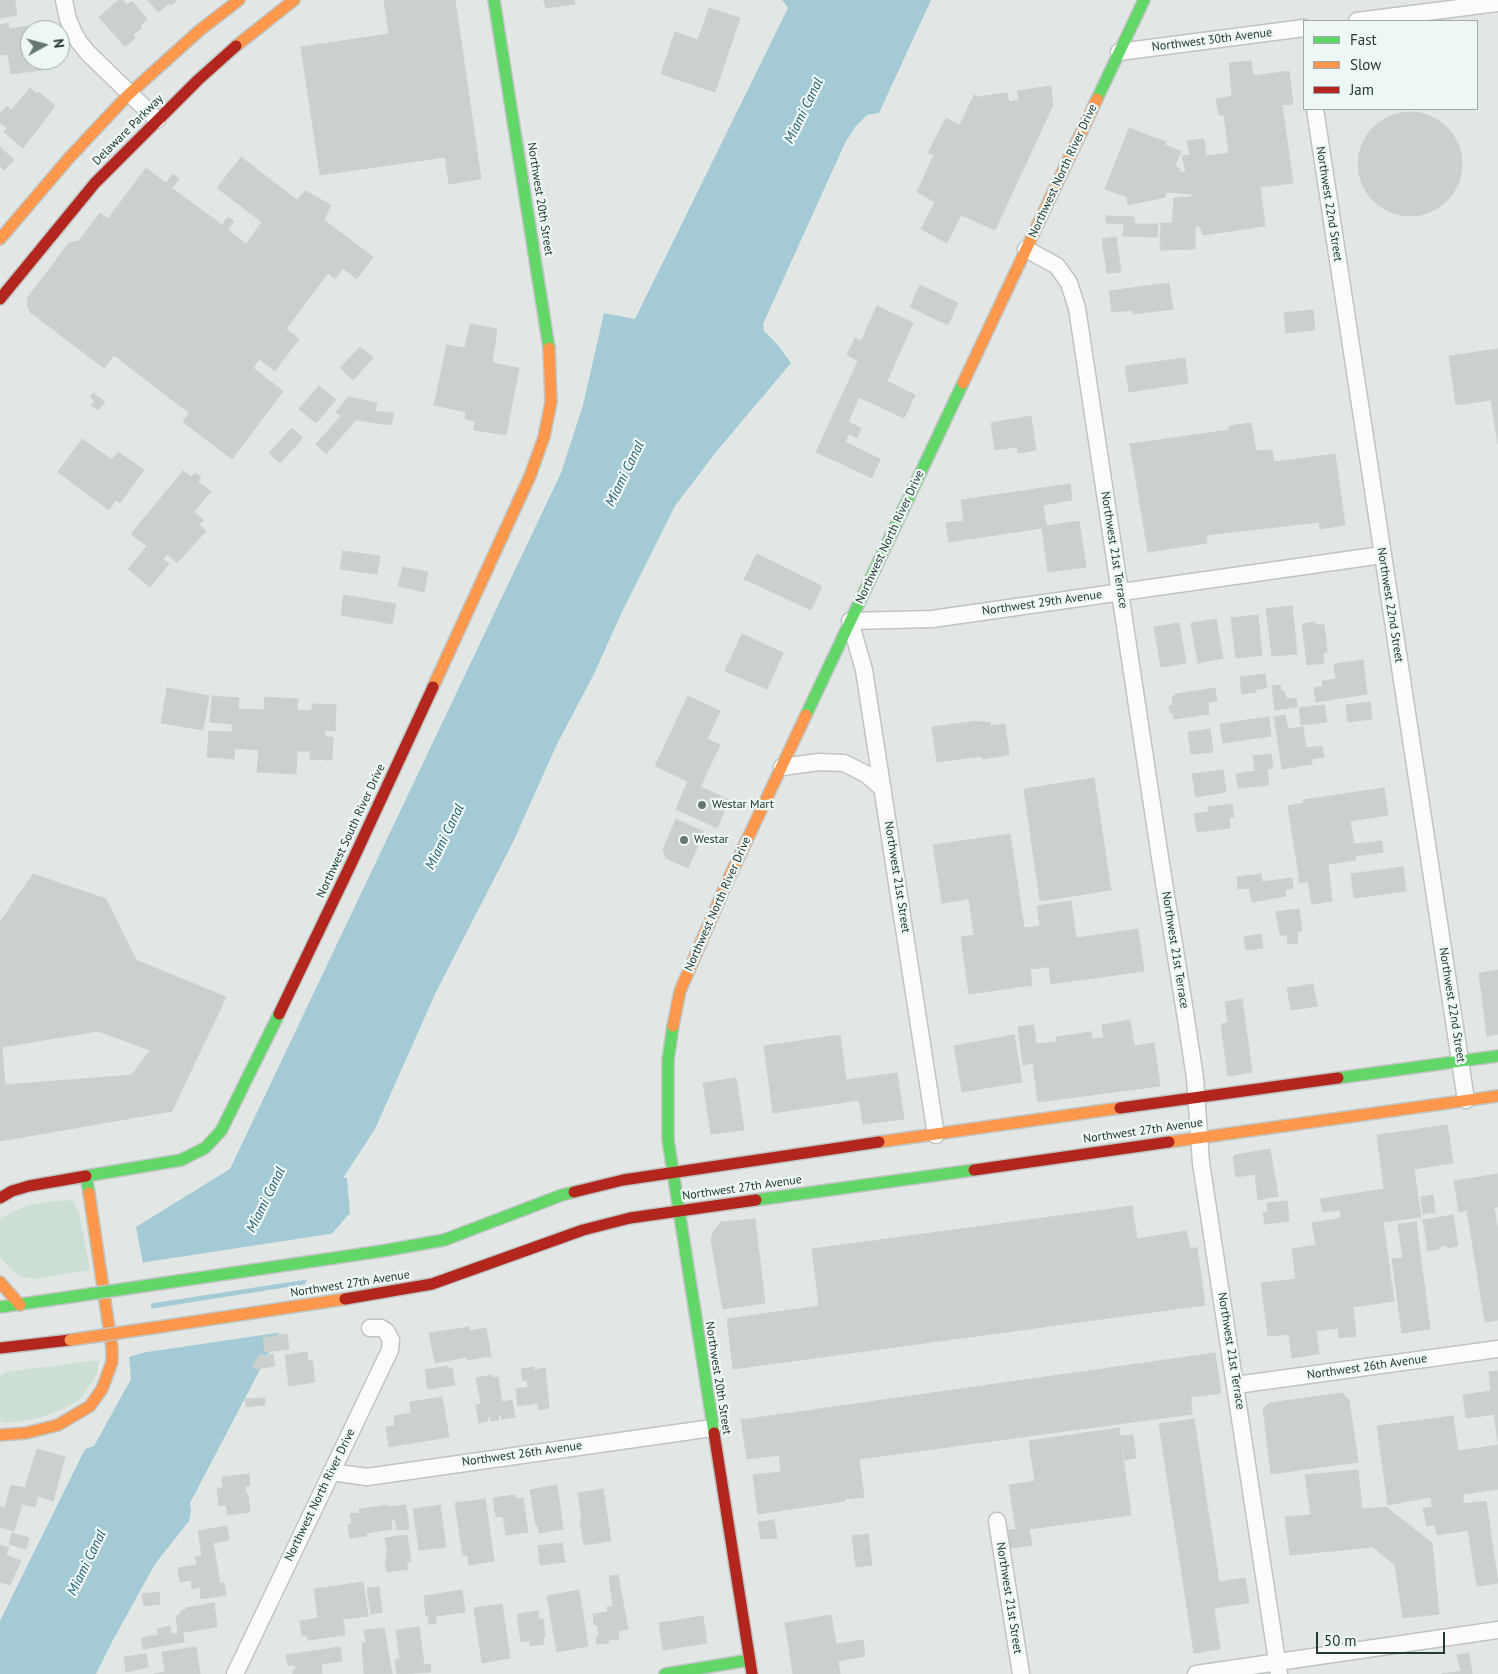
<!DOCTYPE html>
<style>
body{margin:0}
#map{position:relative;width:1498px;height:1674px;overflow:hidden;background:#e2e7e5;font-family:"PT Sans",sans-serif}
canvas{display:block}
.legend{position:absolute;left:1303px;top:20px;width:175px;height:90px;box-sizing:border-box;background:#eff7f4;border:1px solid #9daba8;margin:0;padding:6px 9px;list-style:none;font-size:15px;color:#213935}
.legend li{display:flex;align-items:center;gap:10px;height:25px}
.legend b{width:25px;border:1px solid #9daba8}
.north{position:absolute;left:20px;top:20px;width:50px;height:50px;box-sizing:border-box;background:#eff7f4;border:1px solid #9daba8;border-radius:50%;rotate:83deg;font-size:14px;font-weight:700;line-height:20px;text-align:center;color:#213935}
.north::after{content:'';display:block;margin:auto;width:18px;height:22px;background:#657673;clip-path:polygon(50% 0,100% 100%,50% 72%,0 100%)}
.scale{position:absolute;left:1316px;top:1632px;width:129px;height:22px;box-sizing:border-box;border:2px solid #213935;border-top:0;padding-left:6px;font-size:15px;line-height:18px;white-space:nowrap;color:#213935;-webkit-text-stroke:4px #eff7f4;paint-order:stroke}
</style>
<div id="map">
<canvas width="1498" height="1674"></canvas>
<ul class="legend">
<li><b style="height:6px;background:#63d668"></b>Fast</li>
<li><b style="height:6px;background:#ff974d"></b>Slow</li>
<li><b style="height:6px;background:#b3261e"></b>Jam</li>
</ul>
<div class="north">N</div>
<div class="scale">50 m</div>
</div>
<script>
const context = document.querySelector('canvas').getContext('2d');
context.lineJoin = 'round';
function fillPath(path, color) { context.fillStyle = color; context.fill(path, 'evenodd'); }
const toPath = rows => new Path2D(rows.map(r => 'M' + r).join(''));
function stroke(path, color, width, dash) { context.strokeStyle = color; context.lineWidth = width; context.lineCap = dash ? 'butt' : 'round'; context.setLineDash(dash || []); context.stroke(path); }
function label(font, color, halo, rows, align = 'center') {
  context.font = font + ' "PT Sans",sans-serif'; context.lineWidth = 4.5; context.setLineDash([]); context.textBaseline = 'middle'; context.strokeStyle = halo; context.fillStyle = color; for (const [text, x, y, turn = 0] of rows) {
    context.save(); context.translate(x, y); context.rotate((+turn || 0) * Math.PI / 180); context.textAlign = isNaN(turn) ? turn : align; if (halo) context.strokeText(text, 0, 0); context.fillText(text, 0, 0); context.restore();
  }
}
const green = toPath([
 [72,1200,79,1213,90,1270,35,1279,24,1277,14,1273,0,1257,0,1220,3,1217,27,1205,54,1201],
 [99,1360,97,1374,92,1382,80,1399,69,1406,39,1418,6,1423,0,1421,0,1376,6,1372]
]);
const water = toPath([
 [782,0,931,0,879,113,867,115,855,127,845,143,763,324,764,331,777,344,791,363,716,452,675,506,621,614,594,674,557,744,513,842,436,992,375,1129,343,1178,347,1178,350,1214,348,1215,330,1236,190,1503,191,1511,189,1521,155,1564,113,1640,96,1674,0,1674,0,1621,85,1449,94,1446,131,1379,129,1357,159,1348,136,1227,230,1169,561,473,583,405,604,313,635,319,788,8]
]);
const pier = toPath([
 [336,1233,310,1279,148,1304,140,1263],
 [307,1284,283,1332,127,1355,156,1347,149,1309]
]);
const building = toPath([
 [0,0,15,0,17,15,0,18,0,0],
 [119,0,123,0,127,5,132,1,147,19,140,26,142,28,133,35,135,38,125,47,99,17,119,0],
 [148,0,177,0,171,5,170,3,158,12,148,0],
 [384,0,455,0,481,179,449,184,445,157,320,175,301,47,389,34,384,0],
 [544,0,574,0,575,4,546,8,544,0],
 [709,8,740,18,715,92,661,74,675,32,698,40,709,8],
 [8,23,9,29,27,26,30,60,40,60,42,70,11,74,8,54,0,55,0,25,8,23],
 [1251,61,1253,76,1289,71,1293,104,1282,105,1293,183,1260,187,1265,226,1203,235,1200,226,1195,227,1195,249,1160,250,1161,223,1172,223,1174,198,1192,197,1192,194,1166,192,1165,197,1128,205,1127,197,1105,189,1129,128,1166,142,1165,145,1181,151,1175,166,1180,169,1178,172,1186,172,1182,156,1190,155,1187,141,1204,139,1206,156,1229,153,1224,115,1219,115,1216,99,1232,96,1229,63,1251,61],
 [1051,86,1053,105,995,230,961,215,947,243,921,229,935,202,917,192,934,155,928,153,946,118,960,125,974,95,977,97,1007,93,1009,102,1019,100,1017,91,1051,86],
 [30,88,37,94,39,92,55,106,23,148,4,132,7,128,0,122,0,114,7,106,11,110,30,88],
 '1358 164a52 52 0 1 1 104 0a52 52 0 1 1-104 0Z',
 [0,147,14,160,4,170,0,166,0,147],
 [241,157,297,200,305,191,331,205,324,220,373,257,357,279,343,268,335,279,328,273,286,329,299,339,275,371,259,359,253,368,283,391,232,459,183,422,189,413,114,355,104,368,30,312,27,305,28,297,69,243,79,241,100,213,108,219,146,168,166,183,173,174,179,179,172,188,222,225,228,217,234,221,228,230,246,244,262,222,217,188,241,157],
 [1106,216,1134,217,1135,224,1158,224,1157,237,1123,236,1124,224,1106,223,1106,216],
 [1116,237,1121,272,1107,273,1102,239,1116,237],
 [1169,283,1173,309,1133,314,1133,310,1112,312,1109,291,1169,283],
 [920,285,958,303,948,325,910,307,920,285],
 [877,306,913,323,887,381,915,395,904,418,859,397,848,422,861,428,857,438,849,434,845,442,880,459,872,478,816,452,858,361,847,355,855,338,861,341,877,306],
 [1313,310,1315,330,1286,333,1284,313,1313,310],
 [470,324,497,329,492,363,519,368,506,435,474,430,475,421,465,419,466,412,434,405,447,345,465,348,470,324],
 [360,347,373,358,353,380,340,368,360,347],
 [1498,349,1498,444,1491,400,1456,405,1449,356,1498,349],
 [1185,358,1188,383,1129,392,1125,366,1185,358],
 [319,386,336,400,316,423,299,409,319,386],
 [93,393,105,402,98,410,91,405,95,401,90,397,93,393],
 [348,397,377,403,375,411,394,413,391,425,356,420,326,454,316,444,341,416,336,412,348,397],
 [1031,416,1036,450,1018,453,1017,447,995,450,991,423,1031,416],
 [1251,423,1256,451,1272,450,1274,462,1335,454,1345,525,1320,529,1319,522,1206,535,1207,543,1148,552,1130,444,1229,430,1229,426,1251,423],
 [292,428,303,438,280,463,269,453,292,428],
 [82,439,112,460,118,452,144,470,120,503,116,500,109,510,58,472,82,439],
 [183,471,191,477,195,473,201,477,198,482,211,491,194,512,204,520,199,525,206,531,177,563,167,554,163,559,169,564,150,587,128,569,147,546,131,534,183,471],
 [1070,484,1072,500,1043,505,1046,526,1079,521,1086,567,1048,572,1042,528,949,542,946,523,964,521,961,500,1070,484],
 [343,551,380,556,377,574,340,569,343,551],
 [757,554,822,586,811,610,744,579,757,554],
 [403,567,428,572,424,592,398,586,403,567],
 [344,595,396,604,392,624,341,615,344,595],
 [1292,606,1297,654,1272,656,1266,609,1292,606],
 [1258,615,1262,655,1236,658,1231,618,1258,615],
 [1216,619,1223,658,1198,663,1191,623,1216,619],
 [1315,622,1315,625,1324,624,1327,652,1323,653,1324,663,1307,665,1302,624,1315,622],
 [1179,623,1186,663,1161,667,1154,627,1179,623],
 [742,634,783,653,767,689,725,671,742,634],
 [1363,660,1367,694,1316,702,1314,688,1323,686,1322,681,1336,679,1334,664,1363,660],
 [1265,674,1267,688,1256,689,1256,692,1242,694,1240,677,1265,674],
 [1280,685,1281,691,1284,691,1287,699,1296,698,1297,707,1275,710,1272,686,1280,685],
 [167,688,209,696,203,730,161,723,167,688],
 [1215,688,1217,701,1208,702,1209,714,1174,719,1173,713,1170,713,1169,706,1173,705,1172,697,1175,696,1175,694,1215,688],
 [212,696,239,698,238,709,264,710,265,697,298,699,297,710,312,711,312,704,336,705,335,731,325,730,324,737,333,737,332,760,310,759,310,751,297,751,296,774,257,772,259,750,235,748,234,759,207,757,209,731,232,732,232,724,210,722,212,696],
 [688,696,720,711,707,739,720,745,700,787,655,766,688,696],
 [1370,702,1372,719,1348,722,1346,705,1370,702],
 [1324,705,1327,722,1301,725,1299,708,1324,705],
 [1285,715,1288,729,1303,727,1306,748,1322,746,1324,757,1312,759,1312,764,1282,769,1274,717,1285,715],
 [1269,717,1271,736,1223,743,1220,724,1269,717],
 [977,721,978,722,990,722,990,726,1005,724,1009,755,982,759,982,756,937,762,932,727,977,721],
 [1210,729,1213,752,1191,754,1188,732,1210,729],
 [1271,754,1273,768,1267,769,1269,785,1238,788,1236,774,1255,771,1253,756,1271,754],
 [1223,770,1226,792,1196,797,1192,774,1223,770],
 [1094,778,1111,890,1040,901,1024,789,1094,778],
 [688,781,729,800,717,828,676,809,688,781],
 [1384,788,1388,815,1350,821,1354,844,1382,841,1383,852,1355,856,1356,860,1328,864,1332,901,1312,904,1308,882,1300,883,1288,806,1304,803,1303,800,1384,788],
 [1232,804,1234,817,1229,817,1230,828,1197,832,1194,814,1209,812,1208,807,1232,804],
 [676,819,704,832,688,868,666,858,663,849,676,819],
 [1010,834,1024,928,1040,926,1037,906,1071,901,1076,938,1138,929,1144,971,1051,984,1049,967,1030,969,1032,985,969,994,961,937,974,935,969,899,942,903,933,845,1010,834],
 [1403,867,1406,891,1354,898,1351,874,1403,867],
 [33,874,106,899,136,960,226,997,172,1111,0,1141,0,922,33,874],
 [98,1031,150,1050,132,1075,5,1085,2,1047,98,1031],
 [1261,874,1262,882,1292,878,1293,888,1285,890,1286,896,1252,902,1249,888,1238,889,1237,877,1261,874],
 [1299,909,1302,931,1297,931,1298,943,1288,944,1287,935,1280,935,1276,912,1299,909],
 [1261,934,1263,948,1246,950,1244,937,1261,934],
 [1498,970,1498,1034,1487,1036,1479,973,1498,970],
 [1313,984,1317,1006,1291,1010,1287,988,1313,984],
 [1242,999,1252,1072,1228,1076,1221,1024,1228,1023,1225,1002,1242,999],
 [1130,1020,1134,1046,1154,1043,1160,1086,1038,1102,1033,1063,1023,1065,1018,1027,1034,1025,1036,1044,1056,1042,1056,1037,1091,1032,1092,1039,1104,1038,1102,1025,1130,1020],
 [840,1035,846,1080,897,1073,904,1119,863,1124,859,1100,773,1113,764,1046,840,1035],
 [1014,1035,1022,1082,962,1092,954,1046,1014,1035],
 [736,1078,744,1130,711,1134,703,1083,736,1078],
 [1447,1125,1453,1163,1414,1169,1421,1217,1383,1222,1394,1301,1353,1307,1356,1336,1339,1338,1338,1328,1316,1331,1319,1354,1292,1358,1289,1334,1268,1336,1261,1283,1296,1279,1292,1249,1316,1245,1312,1223,1341,1218,1340,1210,1323,1212,1320,1199,1384,1189,1377,1135,1447,1125],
 [1270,1149,1278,1196,1258,1200,1255,1174,1236,1177,1233,1158,1235,1155,1270,1149],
 [1498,1174,1498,1207,1494,1207,1498,1231,1498,1320,1485,1322,1467,1210,1459,1212,1454,1181,1498,1174],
 [1433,1195,1435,1212,1423,1214,1421,1197,1433,1195],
 [1287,1201,1289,1221,1265,1224,1263,1212,1268,1212,1267,1203,1287,1201],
 [1132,1206,1137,1239,1186,1231,1190,1248,1197,1248,1205,1305,733,1369,727,1319,819,1306,812,1249,1132,1206],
 [1453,1215,1458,1246,1447,1248,1447,1245,1438,1247,1439,1249,1428,1251,1423,1220,1453,1215],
 [755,1219,765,1303,723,1309,711,1240,713,1232,721,1222,755,1219],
 [1416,1222,1430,1329,1402,1333,1392,1259,1403,1258,1398,1224,1416,1222],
 [469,1327,469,1331,486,1328,491,1356,467,1360,467,1357,435,1363,429,1333,469,1327],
 [287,1334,289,1349,265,1352,263,1338,287,1334],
 [307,1352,308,1361,312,1360,315,1382,289,1386,285,1355,307,1352],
 [1215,1353,1221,1393,1191,1397,1192,1414,859,1459,864,1497,845,1499,845,1501,758,1514,753,1475,781,1472,779,1455,747,1459,741,1420,1215,1353],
 [263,1354,264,1356,273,1354,275,1366,254,1369,253,1366,259,1355,263,1354],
 [447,1366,447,1369,452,1368,455,1385,428,1389,425,1370,447,1366],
 [533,1367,534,1370,545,1368,549,1408,539,1410,538,1403,518,1406,516,1389,528,1387,527,1380,523,1381,521,1369,533,1367],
 [1498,1371,1498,1442,1494,1414,1466,1418,1463,1395,1491,1391,1489,1372,1498,1371],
 [492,1375,493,1378,498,1377,502,1402,512,1400,515,1417,502,1419,501,1415,498,1415,499,1420,491,1421,490,1417,487,1417,488,1421,479,1423,476,1405,481,1404,476,1378,492,1375],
 [1342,1393,1349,1400,1358,1462,1271,1474,1263,1409,1269,1403,1342,1393],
 [442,1397,449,1437,389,1447,386,1427,395,1426,394,1416,411,1413,410,1402,442,1397],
 [265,1398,265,1405,246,1407,245,1399,265,1398],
 [1453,1416,1458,1451,1498,1445,1498,1489,1463,1494,1464,1504,1486,1501,1498,1583,1477,1586,1468,1530,1437,1535,1435,1525,1427,1526,1423,1508,1432,1507,1431,1497,1388,1505,1377,1426,1453,1416],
 [1194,1419,1219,1582,1245,1578,1249,1603,1214,1608,1220,1649,1194,1653,1159,1424,1194,1419],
 [1119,1428,1131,1515,1029,1529,1032,1545,1006,1549,1004,1531,1016,1529,1009,1485,1035,1481,1029,1441,1119,1428],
 [1133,1435,1136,1458,1125,1460,1121,1436,1133,1435],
 [37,1449,65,1457,53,1501,38,1496,35,1507,22,1504,14,1531,0,1527,0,1506,5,1508,11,1485,25,1488,37,1449],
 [1358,1470,1362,1509,1386,1507,1432,1543,1439,1614,1403,1618,1395,1565,1373,1547,1290,1555,1285,1517,1311,1515,1305,1475,1358,1470],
 [249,1474,250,1486,245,1486,246,1494,248,1494,250,1512,228,1515,226,1505,219,1506,217,1488,223,1488,222,1477,249,1474],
 [557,1485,563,1529,539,1533,538,1525,536,1525,530,1490,557,1485],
 [603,1489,611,1541,584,1545,580,1522,582,1521,578,1493,603,1489],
 [515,1495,515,1499,523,1498,528,1532,506,1535,503,1516,496,1517,493,1498,515,1495],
 [485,1499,494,1561,469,1565,468,1555,463,1555,455,1503,485,1499],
 [388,1505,389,1507,406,1505,409,1529,397,1530,395,1520,391,1520,392,1529,366,1533,367,1536,350,1538,348,1525,352,1524,350,1514,360,1513,359,1509,388,1505],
 [440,1505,446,1547,419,1550,413,1509,440,1505],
 [774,1520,777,1538,761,1539,758,1522,774,1520],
 [227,1526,229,1540,213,1543,220,1583,224,1583,226,1595,201,1599,200,1587,192,1589,191,1580,180,1582,178,1568,197,1565,195,1557,202,1556,198,1531,227,1526],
 [12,1533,29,1538,26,1549,9,1544,12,1533],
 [868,1534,872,1565,856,1567,852,1536,868,1534],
 [407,1535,411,1562,407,1563,408,1569,387,1572,385,1561,387,1561,386,1554,388,1554,385,1538,407,1535],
 [562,1543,565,1562,540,1565,538,1546,562,1543],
 [0,1545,9,1548,6,1555,21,1561,10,1585,0,1582,0,1545],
 [618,1575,628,1629,618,1631,619,1639,608,1640,609,1643,597,1644,596,1637,599,1637,597,1625,594,1625,593,1614,608,1612,607,1607,613,1606,609,1576,618,1575],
 [363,1582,368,1616,343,1619,345,1635,308,1640,307,1635,302,1636,300,1621,318,1618,314,1589,363,1582],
 [379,1587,382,1612,371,1614,367,1588,379,1587],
 [462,1590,465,1612,436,1616,436,1623,429,1624,428,1616,426,1616,424,1596,462,1590],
 [579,1590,588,1646,557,1652,547,1596,579,1590],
 [159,1592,160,1604,144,1606,142,1594,159,1592],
 [214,1603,217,1627,178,1633,176,1616,180,1615,180,1612,182,1612,182,1610,186,1610,186,1608,214,1603],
 [502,1604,510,1658,482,1663,474,1608,502,1604],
 [538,1611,539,1620,543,1619,545,1637,543,1638,544,1644,530,1646,530,1640,521,1642,517,1614,538,1611],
 [831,1615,836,1644,863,1640,865,1656,838,1661,840,1674,793,1674,785,1623,831,1615],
 [703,1616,707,1643,663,1650,659,1623,703,1616],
 [170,1626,171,1634,183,1633,184,1642,143,1649,141,1638,158,1635,157,1629,170,1626],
 [419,1627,424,1665,430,1664,431,1672,397,1674,395,1660,400,1659,396,1630,419,1627],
 [384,1628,392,1674,364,1674,362,1643,366,1642,364,1630,384,1628],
 [196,1647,200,1674,154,1674,165,1672,162,1652,196,1647],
 [340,1647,342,1661,321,1664,322,1674,293,1674,293,1670,296,1669,295,1665,288,1666,286,1655,340,1647],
 [1469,1653,1472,1674,1442,1674,1461,1671,1457,1655,1469,1653],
 [146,1654,148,1667,126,1672,124,1657,146,1654]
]);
const street = toPath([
 [64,0,68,19,73,31,79,42,88,53,157,120],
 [1357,21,1498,3],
 [1119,52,1304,28],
 [1315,109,1466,1100],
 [1026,249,1057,266,1069,283,1077,308,1161,864,1185,1012,1195,1078,1201,1163,1279,1674],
 [782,767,819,762,844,763,866,774,883,789],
 [936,1135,864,670,850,621,932,619,1382,555],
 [1236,1385,1498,1349],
 [331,1472,367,1477,712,1428],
 [997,1521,1021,1674],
 [235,1674,390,1350,391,1340,386,1331,381,1328,370,1328],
 [1196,1674,1498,1630]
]);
const fast = toPath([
 [494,0,549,348],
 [1097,99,1144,0],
 [806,715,963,383],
 [673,1026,668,1060,668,1140,714,1433],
 [1338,1078,1498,1056],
 [89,1193,86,1176,181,1160,205,1148,221,1131,279,1014],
 [756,1200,974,1170],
 [178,1281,382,1251,444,1240,562,1195,574,1192],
 [0,1307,63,1298],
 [665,1674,750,1660]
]);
const slow = toPath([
 [236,46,294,0],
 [0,239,69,158,129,94,200,30,239,0],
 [963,383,1097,99],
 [433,687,530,476,544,437,551,402,549,348],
 [673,1026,680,991,728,880,806,715],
 [879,1142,1120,1108],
 [1169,1142,1498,1096],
 [0,1282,20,1305],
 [152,1328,345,1299],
 [0,1435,26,1433,58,1425,90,1406,102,1389,112,1362,112,1348,89,1193]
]);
const jam = toPath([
 [0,299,95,183,198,80,236,46],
 [279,1014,351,864,433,687],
 [1120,1108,1338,1078],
 [974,1170,1169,1142],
 [574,1192,623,1180,879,1142],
 [0,1198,12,1191,29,1186,86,1176],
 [345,1299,432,1284,583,1230,630,1218,756,1200],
 [0,1348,70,1340],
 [714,1433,752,1674]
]);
const fastBridge = toPath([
 [63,1298,178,1281]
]);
const slowBridge = toPath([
 [70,1340,152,1328]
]);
const markers = [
 [702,805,5,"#657673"],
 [684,840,5,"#657673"]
];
const streetNames = [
 ["Northwest 30th Avenue",1212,40,-7],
 ["Delaware Parkway",128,130,-45],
 ["Northwest North River Drive",1063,171,-65],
 ["Northwest 20th Street",540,199,81],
 ["Northwest 22nd Street",1329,204,81],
 ["Northwest North River Drive",890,537,-65],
 ["Northwest 21st Terrace",1114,550,81],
 ["Northwest 29th Avenue",1042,603,-8],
 ["Northwest 22nd Street",1390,605,81],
 ["Northwest South River Drive",351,831,-65],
 ["Northwest 21st Street",897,877,81],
 ["Northwest North River Drive",718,904,-66],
 ["Northwest 21st Terrace",1175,950,81],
 ["Northwest 22nd Street",1452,1005,81],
 ["Northwest 27th Avenue",1143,1131,-8],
 ["Northwest 27th Avenue",742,1188,-8],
 ["Northwest 27th Avenue",350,1284,-9],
 ["Northwest 21st Terrace",1231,1351,81],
 ["Northwest 26th Avenue",1367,1367,-8],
 ["Northwest 20th Street",718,1378,81],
 ["Northwest 26th Avenue",522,1454,-8],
 ["Northwest North River Drive",320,1495,-64],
 ["Northwest 21st Street",1009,1598,81]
];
const poiNames = [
 ["Westar Mart",712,805],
 ["Westar",694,840]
];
const waterNames = [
 ["Miami Canal",804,111,-64],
 ["Miami Canal",625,474,-64],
 ["Miami Canal",445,837,-64],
 ["Miami Canal",266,1200,-64],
 ["Miami Canal",87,1563,-64]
];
fillPath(green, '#cbe0d3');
fillPath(water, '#a3cad5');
fillPath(pier, '#e2e7e5');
fillPath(building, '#cbd0ce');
stroke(building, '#cbd0ce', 1);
stroke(street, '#bfc4c2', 19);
stroke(fast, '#bec5c3', 14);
stroke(slow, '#bec5c3', 14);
stroke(jam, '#bec5c3', 14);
stroke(street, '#fbfbfb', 16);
stroke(fast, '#63d668', 11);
stroke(slow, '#ff974d', 11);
stroke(jam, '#b3261e', 11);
stroke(fastBridge, '#bcc3c2', 14, []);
stroke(slowBridge, '#bcc3c2', 14, []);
stroke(fastBridge, '#63d668', 11);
stroke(slowBridge, '#ff974d', 11);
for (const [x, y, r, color] of markers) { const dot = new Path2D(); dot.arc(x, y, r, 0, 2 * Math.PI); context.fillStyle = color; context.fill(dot); stroke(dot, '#eff7f4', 2); }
label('12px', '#213935', '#eff7f4', streetNames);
label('12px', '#213935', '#eff7f4', poiNames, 'left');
label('italic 14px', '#1d5d73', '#eff7f4', waterNames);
</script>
